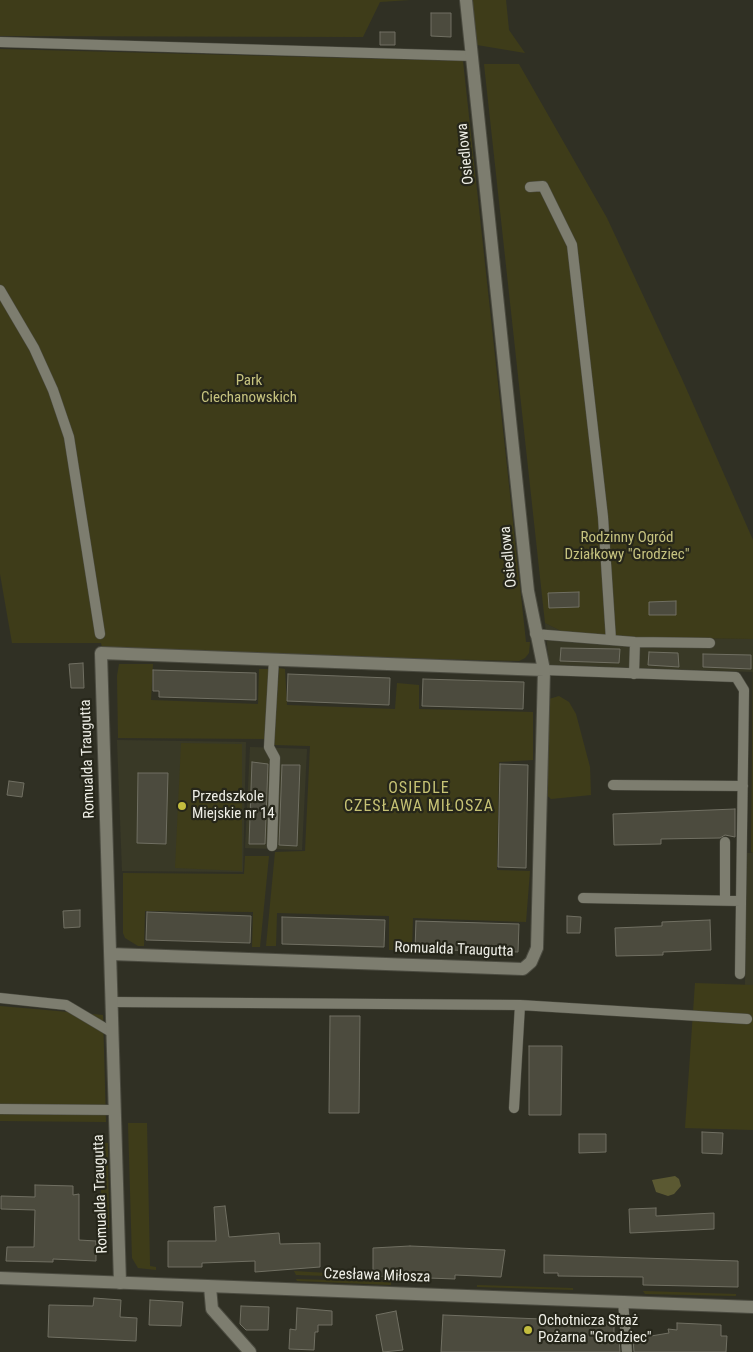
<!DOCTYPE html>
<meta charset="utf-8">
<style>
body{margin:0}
canvas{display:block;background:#303024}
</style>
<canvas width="753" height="1352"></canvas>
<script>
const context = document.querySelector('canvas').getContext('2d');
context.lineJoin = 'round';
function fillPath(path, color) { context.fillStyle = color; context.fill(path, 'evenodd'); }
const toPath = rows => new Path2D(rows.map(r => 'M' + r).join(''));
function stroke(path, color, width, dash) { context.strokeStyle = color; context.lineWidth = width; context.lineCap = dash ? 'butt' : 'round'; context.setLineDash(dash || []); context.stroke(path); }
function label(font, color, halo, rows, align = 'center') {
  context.font = font + ' "Roboto Condensed",sans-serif'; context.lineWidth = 4.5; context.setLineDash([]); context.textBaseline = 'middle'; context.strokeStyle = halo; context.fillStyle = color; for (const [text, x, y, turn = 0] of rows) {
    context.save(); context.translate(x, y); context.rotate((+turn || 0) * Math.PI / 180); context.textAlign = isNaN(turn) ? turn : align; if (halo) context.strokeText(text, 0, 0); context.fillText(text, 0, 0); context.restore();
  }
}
const built = toPath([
 [545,623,561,631,603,637,753,639,753,672,549,665],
 [117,740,246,742,243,872,122,871],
 [250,747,307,749,302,850,245,848],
 [746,853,753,853,753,985,745,985]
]);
const green = toPath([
 [0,0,410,0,380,2,363,37,0,36],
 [472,0,506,0,509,30,525,53,477,45],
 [0,49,463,61,526,642,530,642,529,653,525,658,519,661,394,658,102,647,101,643,12,643,0,574],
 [484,64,519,64,607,218,682,379,753,540,753,639,603,637,561,631,545,623],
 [753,646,753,853,751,852],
 [119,664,153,664,151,700,258,704,259,669,271,669,266,739,118,738,117,676],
 [279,668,285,669,287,705,395,709,397,683,419,685,419,709,533,712,533,760,499,762,497,870,530,871,526,922,413,918,412,950,389,950,389,916,277,913,276,946,266,946,275,852,305,851,310,746,274,745],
 [559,696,569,702,576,714,590,767,591,795,551,799,544,793,549,699],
 [181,743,242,744,242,871,175,868],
 [245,856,269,856,260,947,252,947,253,912,145,911,144,946,138,946,125,938,123,933,123,873,244,874],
 [695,983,753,985,753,1130,685,1128],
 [0,1006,103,1015,106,1122,0,1121],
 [128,1123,147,1123,150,1266,156,1267,156,1270,138,1268,132,1258],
 [102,1142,108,1143,109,1228,100,1228],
 [294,1271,394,1277,394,1278,296,1275],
 [296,1279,391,1282,391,1285,297,1281],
 [477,1285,573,1288,573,1290,477,1287],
 [643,1291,736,1294,736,1296,645,1294]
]);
const water = toPath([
 [675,1176,679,1179,681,1186,674,1194,668,1196,656,1192,652,1180]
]);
const building = toPath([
 [431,13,451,13,451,37,431,36,431,13],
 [380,32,395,32,395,45,380,45,380,32],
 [579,592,579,607,549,608,548,593,579,592],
 [676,601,676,615,649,615,649,602,676,601],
 [561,648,620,649,619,663,560,661,561,648],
 [649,652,678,653,679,667,648,665,649,652],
 [703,654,751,655,751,669,703,667,703,654],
 [83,663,84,688,71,688,69,664,83,663],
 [153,670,256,673,256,700,159,697,159,691,153,691,153,670],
 [288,674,390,678,389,705,287,701,288,674],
 [423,679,524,682,523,709,422,706,423,679],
 [252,762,268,764,265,844,249,844,252,762],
 [500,764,528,765,526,868,498,867,500,764],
 [282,765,300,765,297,846,279,845,282,765],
 [138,773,168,773,166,844,137,843,138,773],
 [9,781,24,783,22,797,7,795,9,781],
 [735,809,735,837,725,835,720,838,661,839,661,844,614,845,613,814,735,809],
 [80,910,80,927,64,928,63,911,80,910],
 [147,912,251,916,250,943,146,940,147,912],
 [567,916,581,917,580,933,567,933,567,916],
 [282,917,385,920,384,947,282,944,282,917],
 [710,920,711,950,663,952,663,955,616,956,615,928,662,926,662,922,710,920],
 [416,921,519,924,518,952,415,949,416,921],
 [330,1016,360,1016,359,1113,329,1113,330,1016],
 [529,1046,562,1046,561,1115,529,1115,529,1046],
 [702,1132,723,1133,722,1154,702,1153,702,1132],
 [579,1134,606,1134,606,1152,579,1153,579,1134],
 [35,1185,73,1186,73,1195,79,1194,79,1240,96,1241,96,1261,53,1259,53,1262,6,1261,7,1247,34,1247,35,1210,1,1209,1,1196,35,1197,35,1185],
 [225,1206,229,1237,279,1233,280,1244,320,1243,320,1267,255,1272,255,1261,202,1263,202,1267,168,1267,168,1241,216,1241,214,1207,225,1206],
 [656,1208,656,1216,714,1213,714,1229,630,1233,629,1209,656,1208],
 [410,1246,505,1250,501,1277,455,1275,455,1279,373,1276,373,1248,410,1246],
 [544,1255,738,1261,738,1287,643,1285,643,1277,558,1276,558,1273,544,1273,544,1255],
 [94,1298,121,1300,120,1317,137,1318,136,1341,48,1337,49,1305,93,1306,94,1298],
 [150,1300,183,1302,181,1326,149,1325,150,1300],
 [241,1306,269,1307,268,1330,246,1330,240,1324,241,1306],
 [297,1308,332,1311,332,1325,318,1325,318,1332,315,1332,314,1350,289,1349,290,1329,296,1330,297,1308],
 [396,1311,403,1350,383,1352,376,1315,396,1311],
 [443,1315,614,1322,614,1337,619,1337,620,1352,441,1352,443,1315],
 [677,1323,721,1325,721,1336,727,1336,726,1352,634,1352,633,1339,669,1333,668,1329,677,1330,677,1323]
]);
const lane = toPath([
 [0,42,472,56],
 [530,187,543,186,572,245,603,517,611,640],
 [0,290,34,348,53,390,69,437,100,634],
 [535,634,635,642,710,643],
 [544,670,736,677,744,690,740,974],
 [634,674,635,642],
 [613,785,743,786],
 [272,846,275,758,269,747,274,659],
 [583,898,741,901],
 [725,900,725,842],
 [0,998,66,1005,113,1033],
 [113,1002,520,1005,747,1019],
 [514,1108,520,1005],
 [0,1109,115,1110],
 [623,1301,627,1352]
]);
const street = toPath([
 [111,954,523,969,531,962,537,948,544,670,528,591,466,0],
 [120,1283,101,653,544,670],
 [210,1287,212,1309,250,1352]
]);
const secondary = toPath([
 [0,1278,753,1307]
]);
const markers = [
 [182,806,5,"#c3bd3e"],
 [528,1330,5,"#c3bd3e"]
];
const streetNames = [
 ["Osiedlowa",466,154,-96],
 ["Osiedlowa",509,557,-96],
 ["Romualda Traugutta",88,759,-92],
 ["Romualda Traugutta",454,950,2],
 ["Romualda Traugutta",101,1194,-92],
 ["Czesława Miłosza",377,1276,2]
];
const parkNames = [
 ["Park",249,381],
 ["Ciechanowskich",249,398],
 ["Rodzinny Ogród",627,538],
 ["Działkowy \"Grodziec\"",627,555]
];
const poiNames = [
 ["Przedszkole",192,797],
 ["Miejskie nr 14",192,814],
 ["Ochotnicza Straż",538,1321],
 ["Pożarna \"Grodziec\"",538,1338]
];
const neighbourhoodNames = [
 ["OSIEDLE",419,789],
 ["CZESŁAWA MIŁOSZA",419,807]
];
fillPath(built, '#393926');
fillPath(green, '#3e3c19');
fillPath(water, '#5b5932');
fillPath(building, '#4c4b3e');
stroke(building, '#706f62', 1);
stroke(lane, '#4b4b40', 11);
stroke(street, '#4b4b40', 14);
stroke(secondary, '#4b4b40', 14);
stroke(lane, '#7d7d6f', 10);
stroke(street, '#7d7d6f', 12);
stroke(secondary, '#7d7d6f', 12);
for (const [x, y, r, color] of markers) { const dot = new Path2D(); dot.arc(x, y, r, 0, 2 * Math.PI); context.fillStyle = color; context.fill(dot); stroke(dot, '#26261a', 2); }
label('15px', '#eeeee6', '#26261a', streetNames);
label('15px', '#c6c37f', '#26261a', parkNames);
label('15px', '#eeeee6', '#26261a', poiNames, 'left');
context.letterSpacing = '1px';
label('16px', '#c6c274', '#26261a', neighbourhoodNames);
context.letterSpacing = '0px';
</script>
